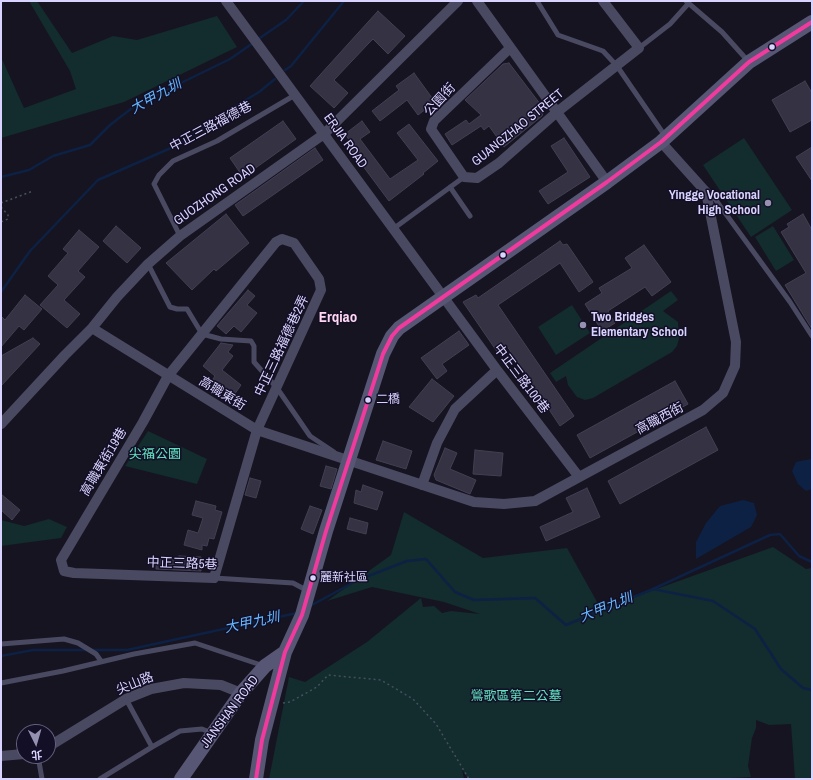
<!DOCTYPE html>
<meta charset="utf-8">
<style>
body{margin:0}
#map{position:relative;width:813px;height:780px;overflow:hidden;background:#161421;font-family:"Archivo Narrow","Noto Sans TC",sans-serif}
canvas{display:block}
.frame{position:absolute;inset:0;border:2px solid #d9d4ff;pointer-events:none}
.north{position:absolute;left:16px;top:724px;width:40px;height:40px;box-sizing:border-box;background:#130f26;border:1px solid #625e7d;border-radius:50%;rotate:175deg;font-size:11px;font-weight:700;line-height:16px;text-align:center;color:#d9d4ff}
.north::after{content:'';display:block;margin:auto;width:14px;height:18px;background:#9591b1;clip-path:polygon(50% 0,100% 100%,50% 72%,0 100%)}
</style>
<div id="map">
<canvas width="813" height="780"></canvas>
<div class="frame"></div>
<div class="north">北</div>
</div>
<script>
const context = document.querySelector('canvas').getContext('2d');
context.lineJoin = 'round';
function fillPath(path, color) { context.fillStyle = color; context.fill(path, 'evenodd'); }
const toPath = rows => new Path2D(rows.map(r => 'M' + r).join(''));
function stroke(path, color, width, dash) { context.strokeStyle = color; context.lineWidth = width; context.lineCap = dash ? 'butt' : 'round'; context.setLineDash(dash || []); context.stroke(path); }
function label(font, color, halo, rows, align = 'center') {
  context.font = font + ' "Archivo Narrow","Noto Sans TC",sans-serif'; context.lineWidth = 3; context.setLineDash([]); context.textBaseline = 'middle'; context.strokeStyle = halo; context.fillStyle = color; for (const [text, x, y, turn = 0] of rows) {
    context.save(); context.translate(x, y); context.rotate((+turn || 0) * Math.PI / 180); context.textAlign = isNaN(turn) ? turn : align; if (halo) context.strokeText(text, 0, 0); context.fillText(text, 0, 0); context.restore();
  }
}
const green = toPath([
 [29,1,37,1,72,53,113,36,137,40,217,16,237,47,124,102,1,138,1,57,24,108,76,89,70,71],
 [744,138,792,210,751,237,703,165],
 [773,226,794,260,776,271,755,237],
 [671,291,678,300,663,311,678,322,679,339,677,346,672,352,593,398,585,400,577,397,568,385,566,376,556,382,550,373],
 [572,305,590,333,556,355,538,327],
 [148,431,207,459,197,484,125,466],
 [404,512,483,558,567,548,601,609,773,547,806,569,812,568,812,779,795,779,791,724,769,725,756,720,756,728,752,738,748,766,751,777,713,779,468,779,462,769,464,779,269,779,289,677,305,682,367,642,421,598,423,607,434,606,442,613,451,611,480,614,444,602,372,587,327,601,391,555],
 [49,519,67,527,61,538,1,546,1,520,24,526]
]);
const water = toPath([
 [811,459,812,489,806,491,798,484,792,471,796,462],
 [743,500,754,503,757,515,751,527,696,559,696,542,706,523,720,506]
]);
const stream = toPath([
 [257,40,286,20,304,1],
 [285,70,291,66,344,1],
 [1,177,29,170,53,156,90,145,110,125,136,105,230,59,253,43],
 [1,292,30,251,98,180,180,144,218,117,259,92,275,79],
 [653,589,770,535,780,534,799,556,812,562],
 [310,606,358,580,407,561,426,559,455,592,474,600,535,598,566,625,653,589,713,601,755,629,781,669,803,688,812,690],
 [92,650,127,650,297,613],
 [1,656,33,650,87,650]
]);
const building = toPath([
 [378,11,405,36,388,54,373,39,368,44,334,80,348,93,334,108,310,86,378,11],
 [509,63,544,109,542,116,504,147,489,126,484,130,481,126,452,145,445,134,466,120,469,124,481,115,465,100,503,64,509,63],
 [414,73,435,102,418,115,407,100,380,121,372,111,399,90,396,86,414,73],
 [805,81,812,93,812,120,790,132,772,100,805,81],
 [283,121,296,139,243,177,230,158,283,121],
 [362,121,370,132,360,139,390,179,418,160,397,133,409,124,438,161,423,173,424,174,389,201,351,150,355,148,345,134,362,121],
 [564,138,590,177,548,204,539,191,568,172,551,146,564,138],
 [812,147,812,181,796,157,812,147],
 [315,148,323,160,243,216,235,205,315,148],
 [226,214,249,243,216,271,214,269,192,290,166,263,226,214],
 [803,214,812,230,812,329,785,285,806,273,781,232,789,227,787,224,803,214],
 [116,226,141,248,127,263,103,241,116,226],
 [79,230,99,247,78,271,85,277,64,300,80,314,67,328,40,305,58,285,48,276,68,253,63,249,79,230],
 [560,241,563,245,567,244,593,282,579,292,560,263,498,305,574,416,560,426,507,346,498,353,463,302,476,295,478,298,560,241],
 [644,245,671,282,652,296,645,287,608,311,615,323,602,331,585,304,602,293,599,288,632,268,625,258,644,245],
 [248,290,255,296,247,305,257,313,241,332,234,326,226,334,217,326,248,290],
 [25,295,42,309,24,330,19,326,1,347,1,316,5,320,25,295],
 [459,331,469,345,442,364,447,371,437,379,421,358,459,331],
 [33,338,40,344,1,386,1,356,33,338],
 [221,343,233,345,228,352,233,356,222,370,241,385,234,395,213,379,215,376,203,366,221,343],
 [432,379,454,396,433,422,409,407,432,379],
 [675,381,688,404,590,458,577,435,675,381],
 [706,427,718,450,620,504,608,481,706,427],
 [383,441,412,451,406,469,376,460,383,441],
 [445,448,457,453,450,469,476,480,470,494,436,480,434,475,445,448],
 [475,450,503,453,501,476,473,474,475,450],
 [326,466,337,469,331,489,320,486,326,466],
 [250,478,261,481,256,498,245,495,250,478],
 [363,485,383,492,377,510,354,503,356,490,361,492,363,485],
 [587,488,600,517,546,541,540,527,573,512,566,498,587,488],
 [1,494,20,510,12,520,1,510,1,494],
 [196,501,216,506,215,510,222,512,214,539,209,538,207,546,202,545,202,550,184,545,188,530,198,533,203,518,192,515,196,501],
 [310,506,322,510,313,534,301,529,310,506],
 [350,518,368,523,366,534,347,529,350,518],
 [179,556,201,557,201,571,156,569,157,558,179,559,179,556]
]);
const path = toPath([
 [1,203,33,191],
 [1,207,8,215,8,219,1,222],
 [283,703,290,702,317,687,328,675,381,680,413,699,436,724,469,779]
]);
const lane = toPath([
 [537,1,558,35,603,51,617,66,665,136],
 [686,1,722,32,748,61],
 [639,48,670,24,688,4],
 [450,187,470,216],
 [707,193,715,199,790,302,812,336],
 [393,229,464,177],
 [180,236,154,184,159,175,173,161,217,141,295,95],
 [148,264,170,307,177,309,187,309,202,334,221,339,251,341,254,346,254,362,277,388,310,436,334,452],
 [214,578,293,583,308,591],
 [1,644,64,639,78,643,96,654,101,661],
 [1,683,63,671,134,654,195,643,264,666],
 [126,699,152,747,180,731,202,729,212,733],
 [38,756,42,779],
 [100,779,152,747]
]);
const street = toPath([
 [226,1,497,370,579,477],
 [477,1,607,182],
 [510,48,434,121,431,129,464,177,477,178,499,163,557,112,639,48,603,1],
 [282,239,294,243,319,279,321,290,257,430,214,578,74,573,64,571,61,560,143,422,168,376,276,242,282,239],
 [92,328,257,430,474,502,504,504,535,501,703,410,723,393,735,366,736,342,706,192,661,142],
 [1,424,65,355,92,328,117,297,148,264,180,236,324,134,458,1],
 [422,485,437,443,455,409,497,370],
 [48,747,126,699,151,689,184,683,221,685,241,693],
 [1,756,24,754]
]);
const secondary = toPath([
 [181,779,241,693,265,666,285,652],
 [256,779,262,740,285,652,302,615,326,531,383,354,392,336,399,328,607,182,661,142,749,62,812,22]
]);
const bus1 = toPath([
 [256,779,262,740,285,652,302,615,326,531,383,354,392,336,399,328,607,182,661,142,749,62,812,22]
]);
const markers = [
 [772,47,3.5,"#d9d4ff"],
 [768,203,4,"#9591b1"],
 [503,255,3.5,"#d9d4ff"],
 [583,325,4,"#9591b1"],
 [368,400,3.5,"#d9d4ff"],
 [313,578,3.5,"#d9d4ff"]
];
const busNames = [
 ["二橋",376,400],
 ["麗新社區",320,578]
];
const streetNames = [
 ["公園街",440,100,-47],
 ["中正三路福德巷",211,127,-28],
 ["GUANGZHAO STREET",518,128,-39],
 ["ERJIA ROAD",345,141,54],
 ["GUOZHONG ROAD",215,195,-35],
 ["中正三路福德巷2弄",282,346,-65],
 ["中正三路100巷",521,379,53],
 ["高職東街",222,394,31],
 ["高職西街",660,419,-28],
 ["高職東街19巷",104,462,-59],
 ["中正三路5巷",182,564,2],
 ["尖山路",135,684,-22],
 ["JIANSHAN ROAD",230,712,-53]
];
const poiNames = [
 ["Yingge Vocational",760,196],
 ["High School",760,211],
 ["Two Bridges",591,318,"left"],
 ["Elementary School",591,333,"left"]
];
const parkNames = [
 ["尖福公園",155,455],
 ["鶯歌區第二公墓",516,697]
];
const waterNames = [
 ["大甲九圳",156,97,-29],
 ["大甲九圳",606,608,-22],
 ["大甲九圳",252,623,-12]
];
const quarterNames = [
 ["Erqiao",338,318]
];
fillPath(green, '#132c2d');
fillPath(water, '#0d2144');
stroke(stream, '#0d2144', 2.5);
fillPath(building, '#343243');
stroke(building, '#433f54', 1);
stroke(path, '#44505f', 1.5, [2, 3]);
stroke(lane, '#4a4962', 5);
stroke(street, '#4a4962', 10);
stroke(secondary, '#575674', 14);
stroke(bus1, '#f13a9d', 4);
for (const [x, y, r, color] of markers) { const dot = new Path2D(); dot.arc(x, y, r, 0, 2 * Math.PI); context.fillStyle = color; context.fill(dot); stroke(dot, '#130f26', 1.5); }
label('12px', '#d9d4ff', '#130f26', busNames, 'left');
label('13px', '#d9d4ff', '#130f26', streetNames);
label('bold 13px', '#d9d4ff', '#130f26', poiNames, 'right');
label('13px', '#5fe0c0', '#130f26', parkNames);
label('italic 14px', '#62b6ff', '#130f26', waterNames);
label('bold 15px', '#ffd6f0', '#130f26', quarterNames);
</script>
